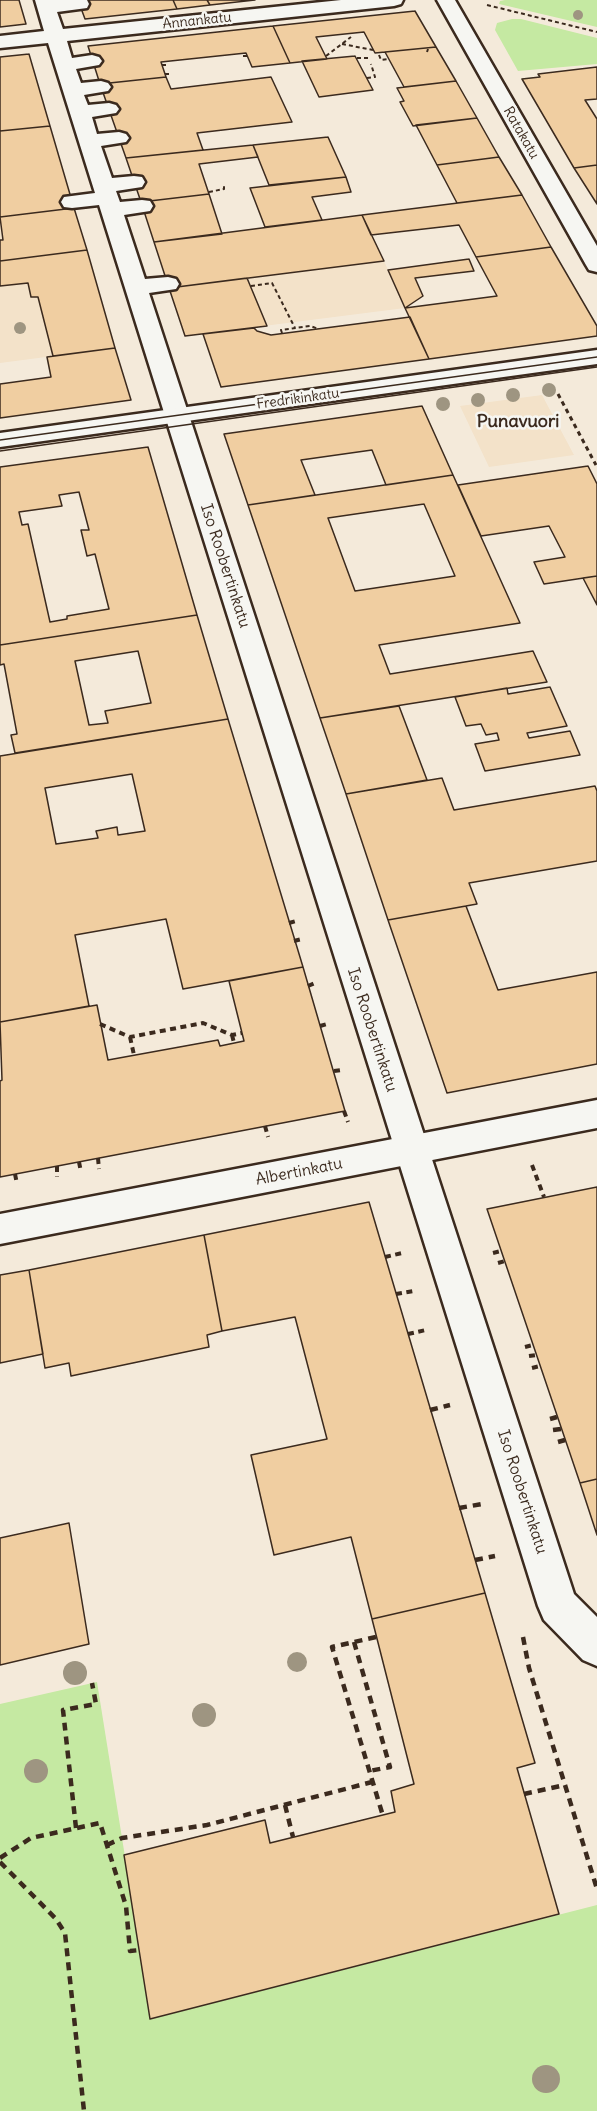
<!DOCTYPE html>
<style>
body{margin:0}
canvas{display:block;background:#f4eada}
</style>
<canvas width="597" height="2111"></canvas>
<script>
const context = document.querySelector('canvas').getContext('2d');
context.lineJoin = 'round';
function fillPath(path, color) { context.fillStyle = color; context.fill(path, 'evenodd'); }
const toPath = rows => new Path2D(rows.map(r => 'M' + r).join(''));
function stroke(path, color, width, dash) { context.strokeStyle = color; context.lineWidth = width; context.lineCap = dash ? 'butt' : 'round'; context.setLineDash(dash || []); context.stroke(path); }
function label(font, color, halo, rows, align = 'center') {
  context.font = font + ' Delius,sans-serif'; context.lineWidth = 5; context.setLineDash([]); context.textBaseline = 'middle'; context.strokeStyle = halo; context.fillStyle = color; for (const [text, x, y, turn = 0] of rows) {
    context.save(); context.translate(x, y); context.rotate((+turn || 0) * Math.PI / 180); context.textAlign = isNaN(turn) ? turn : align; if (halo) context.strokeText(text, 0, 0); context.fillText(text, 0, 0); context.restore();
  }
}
const built = toPath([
 [74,208,115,348,0,363,0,217],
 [384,261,405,308,185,336,169,288],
 [542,395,574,455,489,467,460,406]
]);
const green = toPath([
 [505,0,597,0,597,27,499,4,500,1],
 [512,19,521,19,597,38,597,64,518,71,495,30,497,23],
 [97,1682,151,2019,597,1905,597,2111,0,2111,0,1704]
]);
const building = toPath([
 [0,0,19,0,26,24,0,27,0,0],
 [78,0,173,0,177,9,85,19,78,0],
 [173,0,207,0,210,5,177,9,173,0],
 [207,0,255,0,210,5,207,0],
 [415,11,436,47,375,53,364,32,316,37,327,59,290,63,273,26,415,11],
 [273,26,290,63,252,67,246,53,161,62,166,77,100,84,88,46,273,26],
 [436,47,456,81,404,87,385,52,436,47],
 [29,54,50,126,0,131,0,57,29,54],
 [355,56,373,90,319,97,302,61,355,56],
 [597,67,597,99,585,100,597,119,597,165,574,168,522,79,540,77,538,74,597,67],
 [166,77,171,89,271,77,292,122,197,133,203,150,126,158,100,84,166,77],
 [456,81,477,118,413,126,400,102,404,101,397,88,456,81],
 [477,118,499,157,437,165,416,125,477,118],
 [50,126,74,208,0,217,0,131,50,126],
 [328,137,346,177,269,185,253,145,328,137],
 [253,145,258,157,199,164,209,194,141,202,126,158,253,145],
 [499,157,522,195,457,203,437,165,499,157],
 [597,165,597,204,574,168,597,165],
 [346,177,351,192,312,197,322,220,265,227,250,188,346,177],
 [209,194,222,234,154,242,141,202,209,194],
 [522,195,551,247,476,257,459,225,371,235,362,215,522,195],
 [74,208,87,250,0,261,0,240,3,240,0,217,74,208],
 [362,215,384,261,169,288,154,242,362,215],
 [551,247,597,326,597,336,429,359,405,308,497,296,476,257,551,247],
 [87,250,115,348,53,356,38,297,31,297,28,283,0,286,0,261,87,250],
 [469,259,474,271,415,278,423,296,405,308,388,270,469,259],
 [247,278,267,326,185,336,169,288,247,278],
 [410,317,429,359,221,387,203,334,254,328,257,331,271,335,410,317],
 [115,348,131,400,0,418,0,384,51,377,47,357,115,348],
 [422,406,453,475,386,485,372,450,301,460,315,495,248,505,224,434,422,406],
 [148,447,197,615,0,645,0,467,148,447],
 [79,492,89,530,81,530,87,556,95,554,109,609,67,616,67,619,50,622,28,524,22,525,19,512,62,506,59,495,79,492],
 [588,466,597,484,597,576,544,584,534,562,565,557,549,526,481,536,458,485,588,466],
 [453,475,520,623,379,645,390,674,533,651,547,682,320,718,248,505,453,475],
 [424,504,455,576,355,591,328,518,424,504],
 [597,576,597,605,583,578,597,576],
 [197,615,228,719,15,753,11,735,17,734,4,664,0,665,0,645,197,615],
 [138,651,151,703,105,711,108,723,89,725,75,661,138,651],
 [550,687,567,726,527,733,529,738,570,731,580,755,485,771,475,744,499,740,497,733,486,735,481,724,466,726,455,697,507,688,508,694,550,687],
 [399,706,427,780,346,794,320,718,399,706],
 [228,719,303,967,183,989,166,919,75,935,89,1006,0,1022,0,756,228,719],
 [132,774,145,831,118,835,117,827,96,831,98,838,56,844,45,788,132,774],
 [442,778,454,810,595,786,597,791,597,861,469,883,477,904,388,920,346,794,442,778],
 [466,906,498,990,597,972,597,1064,447,1093,388,920,466,906],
 [303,967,345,1111,0,1177,0,1081,2,1080,0,1022,97,1005,108,1060,218,1040,220,1046,244,1041,229,981,303,967],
 [597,1187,597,1479,580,1483,487,1209,597,1187],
 [369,1202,485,1593,372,1619,351,1537,274,1555,251,1455,327,1439,295,1317,222,1331,204,1235,369,1202],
 [204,1235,222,1331,207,1335,209,1347,71,1376,69,1363,45,1368,29,1270,204,1235],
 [29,1270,43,1354,0,1363,0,1275,29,1270],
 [597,1479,597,1535,580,1483,597,1479],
 [69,1523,89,1644,0,1665,0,1538,69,1523],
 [485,1593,535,1763,517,1768,559,1914,150,2019,124,1855,265,1820,270,1843,395,1812,391,1791,414,1784,372,1619,485,1593]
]);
const pathFar3 = toPath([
 [487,5,597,32],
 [342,44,373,50],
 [427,52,428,49],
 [379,55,381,60,389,59],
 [243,56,247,56],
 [326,56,351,37],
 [357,58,368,58],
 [162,65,169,65],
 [165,74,172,74],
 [367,78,375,77,371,64],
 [209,192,224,189,224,184],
 [251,286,272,283,295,328],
 [282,333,281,330,310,326,319,329]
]);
const pathFar2 = toPath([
 [558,394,596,465]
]);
const pathFar1 = toPath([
 [289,923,296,921],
 [294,941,302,939],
 [308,986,315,983],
 [100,1024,130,1037,203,1023,232,1035,242,1033],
 [320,1026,327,1024],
 [232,1035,234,1043],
 [130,1037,134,1055],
 [334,1071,341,1070],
 [344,1111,348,1122],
 [265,1126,268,1137],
 [98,1158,99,1169],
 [79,1162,81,1172],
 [532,1165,544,1197],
 [57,1166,57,1177],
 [15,1174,17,1184],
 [493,1253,501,1251],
 [385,1257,402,1253],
 [498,1263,505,1261],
 [396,1294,414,1291],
 [408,1334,426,1330],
 [525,1347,533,1345],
 [529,1356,536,1355],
 [532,1368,540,1366]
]);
const path = toPath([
 [430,1410,450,1405],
 [550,1419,557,1417],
 [553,1430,561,1429],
 [558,1442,565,1440],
 [459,1508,482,1504],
 [475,1560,495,1556],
 [376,1637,332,1647,383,1816],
 [523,1637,529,1668,597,1889],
 [354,1642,390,1767,369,1771],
 [524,1794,565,1785],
 [285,1805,293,1837],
 [76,1828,63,1710,96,1704,92,1683],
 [107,1845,122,1838,207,1825,372,1782],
 [0,1858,31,1838,100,1823,126,1906,130,1951,140,1950],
 [0,1862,56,1919,65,1933,84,2111]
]);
const street = toPath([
 [35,0,87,0,89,4,87,8,57,12,63,29,341,0,403,0,401,4,394,6,67,41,72,58,92,55,99,57,102,61,99,65,76,69,81,83,101,81,108,83,111,87,108,91,84,95,88,105,109,103,116,105,119,109,116,113,92,117,97,134,119,132,126,134,129,138,126,142,101,146,112,178,134,176,142,177,145,182,142,187,116,191,120,202,142,200,150,201,153,206,150,211,124,215,145,279,168,277,176,279,179,284,176,289,149,293,574,1594,597,1617,597,1666,583,1660,544,1620,538,1606,99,205,72,208,64,207,61,202,64,197,95,193,48,43,0,48,0,36,44,31,35,0],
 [437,0,455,0,597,246,597,272,589,270,586,265,437,0]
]);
const secondary = toPath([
 [597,350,597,364,0,447,0,433,597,350],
 [597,1100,597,1128,0,1244,0,1214,597,1100]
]);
const tram = toPath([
 [0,440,597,357],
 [0,451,597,367]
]);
const trees = [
 [578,15,5],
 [20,328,6],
 [549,390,7],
 [513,395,7],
 [478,400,7],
 [443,404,7],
 [297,1662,10],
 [75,1673,12],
 [204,1715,12],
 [36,1771,12],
 [546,2079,14]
];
const farStreetnames = [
 ["Annankatu",197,21,-6],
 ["Ratakatu",521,133,60],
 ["Fredrikinkatu",298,399,-8]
];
const streetNames = [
 ["Iso Roobertinkatu",225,566,72],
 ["Iso Roobertinkatu",372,1030,72],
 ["Albertinkatu",299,1172,-11],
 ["Iso Roobertinkatu",522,1492,72]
];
const farDistrictnames = [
 ["Punavuori",518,422]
];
fillPath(built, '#f3e2c9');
fillPath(green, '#c5e9a2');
fillPath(building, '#f0cea1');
stroke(building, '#3b2a1e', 1.5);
stroke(street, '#3b2a1e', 5);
stroke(secondary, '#3b2a1e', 5);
stroke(pathFar3, '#3b2a1e', 2, [4, 3]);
stroke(pathFar2, '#3b2a1e', 3, [4.5, 4]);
stroke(pathFar1, '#3b2a1e', 4, [6, 4.5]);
stroke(path, '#3b2a1e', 4.5, [8, 6]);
fillPath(street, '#f6f6f2');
fillPath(secondary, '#f6f6f2');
stroke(tram, '#3b2a1e', 1.5);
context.fillStyle = '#9e9581';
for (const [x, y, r] of trees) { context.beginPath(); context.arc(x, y, r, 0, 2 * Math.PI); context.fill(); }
label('14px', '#3b2a1e', '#f6f6f2', farStreetnames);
label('16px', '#3b2a1e', '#f6f6f2', streetNames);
label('bold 18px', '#3b2a1e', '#f6f6f2', farDistrictnames);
</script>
